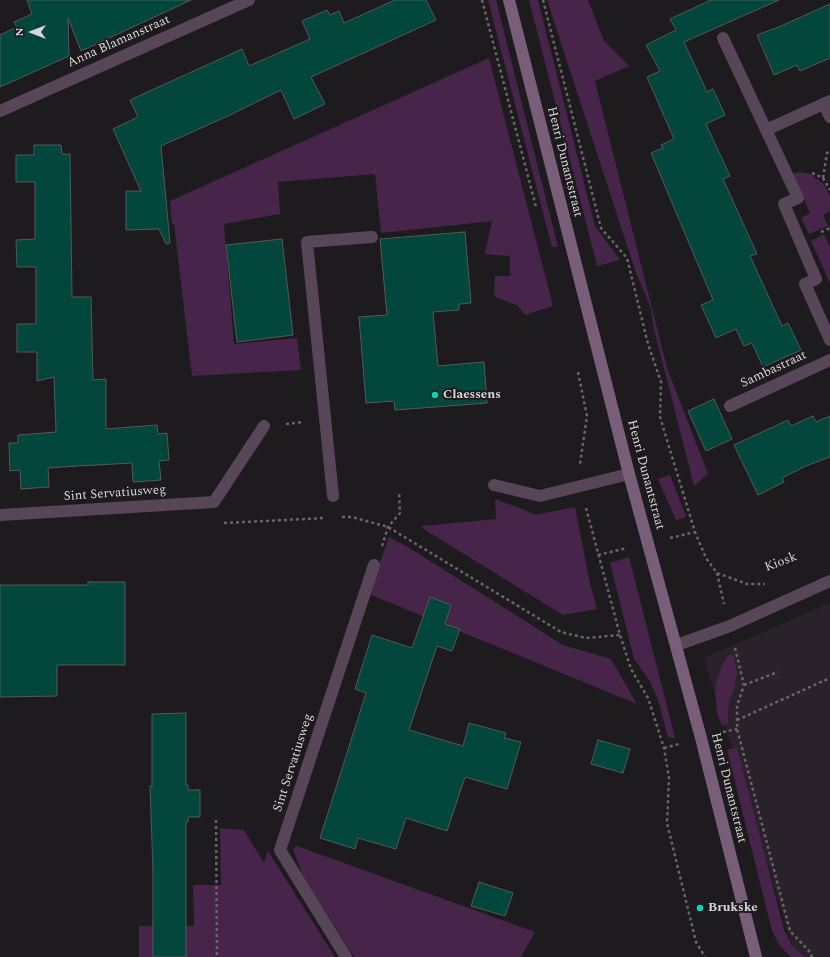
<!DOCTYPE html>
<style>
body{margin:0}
#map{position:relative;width:830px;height:957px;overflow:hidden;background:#1e1b1e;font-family:Spectral,serif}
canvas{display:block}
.north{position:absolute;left:12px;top:12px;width:40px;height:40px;-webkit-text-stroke:3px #1e1b1e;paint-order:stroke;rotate:270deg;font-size:11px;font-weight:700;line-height:16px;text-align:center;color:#d9d6d9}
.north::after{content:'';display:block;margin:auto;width:14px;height:18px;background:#d9d6d9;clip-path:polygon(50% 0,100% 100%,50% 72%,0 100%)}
</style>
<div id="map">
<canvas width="830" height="957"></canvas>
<div class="north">N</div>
</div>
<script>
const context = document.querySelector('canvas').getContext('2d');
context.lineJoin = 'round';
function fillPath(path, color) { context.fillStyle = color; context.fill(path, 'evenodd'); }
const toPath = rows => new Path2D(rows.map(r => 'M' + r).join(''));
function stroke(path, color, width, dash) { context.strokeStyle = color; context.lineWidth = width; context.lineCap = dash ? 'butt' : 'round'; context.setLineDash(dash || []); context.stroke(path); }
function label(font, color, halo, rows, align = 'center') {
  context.font = font + ' Spectral,serif'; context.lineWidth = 4; context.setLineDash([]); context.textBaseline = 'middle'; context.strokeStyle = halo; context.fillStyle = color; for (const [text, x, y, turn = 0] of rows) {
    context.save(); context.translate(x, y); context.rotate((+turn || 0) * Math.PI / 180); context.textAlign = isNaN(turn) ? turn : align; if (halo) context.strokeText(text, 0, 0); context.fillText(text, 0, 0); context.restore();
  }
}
const built = toPath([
 [830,603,830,957,796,957,704,658]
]);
const green = toPath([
 [488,0,496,0,558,247,552,247],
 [529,0,538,0,595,226,620,260,597,266],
 [547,0,588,0,604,41,629,66,595,81,667,368,708,474,694,486,653,325,651,308,636,273],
 [489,58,553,306,525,315,518,306,494,296,495,276,510,276,510,256,485,254,492,221,381,233,375,174,278,182,280,214,224,224,234,344,297,338,301,370,192,376,174,224,172,224,170,201],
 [799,172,810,174,824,184,830,196,830,211,823,215,828,226,809,234,801,218,810,213,793,174],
 [824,234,830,247,830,283,811,241],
 [670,475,686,516,684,518,676,520,658,479],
 [495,499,517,507,535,515,575,507,590,584,597,609,563,615,422,528,422,526,496,519],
 [389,537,408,547,563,645,611,659,637,704,369,594],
 [629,557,675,738,668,737,659,703,650,681,634,659,610,563],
 [731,654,734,657,737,673,734,690,730,699,728,712,728,724,722,726,717,713,715,690,718,676,724,661,728,656],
 [737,747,784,930,793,947,805,957,791,957,780,946,772,931,727,750],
 [220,828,244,830,264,863,268,851,335,957,139,957,139,926,194,926,193,885,221,885],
 [297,846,535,932,521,957,354,957,303,876,293,849]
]);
const building = toPath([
 [27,0,191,0,81,51,68,18,69,56,0,87,0,35,17,27,14,22,32,14,27,0],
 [395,0,426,0,436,20,311,77,325,104,294,119,281,90,230,115,161,146,170,243,166,244,159,229,126,230,126,191,141,191,113,129,138,117,130,100,242,49,249,66,310,39,302,21,327,10,330,15,339,11,344,23,395,0],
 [711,0,779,0,684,42,707,92,713,89,725,115,706,124,730,176,723,179,757,254,750,256,782,326,788,323,801,350,763,367,752,343,744,346,736,329,716,338,701,305,713,300,651,153,663,148,661,145,674,139,647,77,660,71,646,45,676,30,670,19,711,0],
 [830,4,830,58,800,71,797,65,774,75,757,35,781,26,830,4],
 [34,145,61,145,62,154,70,154,72,297,91,297,93,380,106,379,106,429,157,425,158,434,167,433,169,460,159,461,161,480,133,482,132,463,78,466,48,468,49,487,21,489,20,470,10,471,9,443,18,443,18,435,56,432,54,377,37,381,37,352,17,352,17,324,36,324,36,267,17,267,16,240,35,239,35,182,16,182,16,155,34,155,34,145],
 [465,232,471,303,459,304,459,310,433,312,438,366,484,362,487,403,395,410,394,401,366,403,359,317,387,315,380,239,465,232],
 [282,239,293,335,237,342,226,245,282,239],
 [714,399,732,439,706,451,688,411,714,399],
 [813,416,816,422,830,416,830,457,806,466,782,478,784,482,758,495,734,445,788,420,791,426,813,416],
 [88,582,125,582,125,665,57,665,57,696,0,697,0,585,88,585,88,582],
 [430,597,451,605,445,624,460,629,452,651,437,646,409,730,463,746,469,723,506,733,504,738,521,742,507,789,465,777,447,831,406,818,396,849,358,838,355,849,320,838,366,693,355,689,372,635,412,648,430,597],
 [186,713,186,785,188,785,188,790,200,790,200,817,188,817,188,822,186,822,186,957,153,957,153,871,150,786,152,786,152,714,186,713],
 [598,740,630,749,623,773,591,764,598,740],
 [479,882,513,893,505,916,471,906,479,882]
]);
const path = toPath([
 [482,0,536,207],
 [543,0,601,228,627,258,648,344,661,382,660,417,695,532,706,558,717,573,747,584,765,584],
 [812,173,823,178,830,190],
 [823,178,827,153,830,151],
 [821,232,830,228],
 [578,372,587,416,580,464],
 [286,424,303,422],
 [586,508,620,635,631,669,648,698,664,748,669,778,667,823,696,942,705,957],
 [342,517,352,517,388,527,561,632,586,638,620,635],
 [224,523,325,518],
 [670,538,695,532],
 [382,546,388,527,400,513,399,492],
 [598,555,627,548],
 [717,573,724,604],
 [735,648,744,685,737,706,737,729,790,931,810,952,812,957],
 [744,685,778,672],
 [737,720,830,678],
 [723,732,737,729],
 [664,748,679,744],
 [216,820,217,957]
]);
const lane = toPath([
 [494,485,540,496,629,474],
 [333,496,307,242,372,237]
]);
const street = toPath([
 [723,38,798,198,784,204,816,279,805,284,830,340],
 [824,104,830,117],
 [0,111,249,0],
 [766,130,830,101],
 [730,406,830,360],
 [0,515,214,502,264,426],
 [677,645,730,626,830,581],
 [346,957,280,850,374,565]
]);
const secondary = toPath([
 [509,0,629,474,701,738,756,957]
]);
const markers = [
 [435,395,4,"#0ad5b5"],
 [700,908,4,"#0ad5b5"]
];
const streetNames = [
 ["Anna Blamanstraat",119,42,-24],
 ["Henri Dunantstraat",564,162,76],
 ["Sambastraat",774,370,-25],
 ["Henri Dunantstraat",645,475,75],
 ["Sint Servatiusweg",115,494,-4],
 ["Kiosk",781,563,-21],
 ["Sint Servatiusweg",294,763,-72],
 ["Henri Dunantstraat",728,788,76]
];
const poiNames = [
 ["Claessens",443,395],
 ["Brukske",708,908]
];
fillPath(built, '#29222a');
fillPath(green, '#472449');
fillPath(building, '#03463b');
stroke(building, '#545958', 1);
stroke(path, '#686568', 2.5, [3, 3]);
stroke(lane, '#574658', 12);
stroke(street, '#574658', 12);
stroke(secondary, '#795e7a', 12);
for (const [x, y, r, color] of markers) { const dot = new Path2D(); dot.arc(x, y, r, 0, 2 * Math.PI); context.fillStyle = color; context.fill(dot); stroke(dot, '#1e1b1e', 1.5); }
label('13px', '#d9d6d9', '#1e1b1e', streetNames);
label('bold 13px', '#d9d6d9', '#1e1b1e', poiNames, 'left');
</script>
